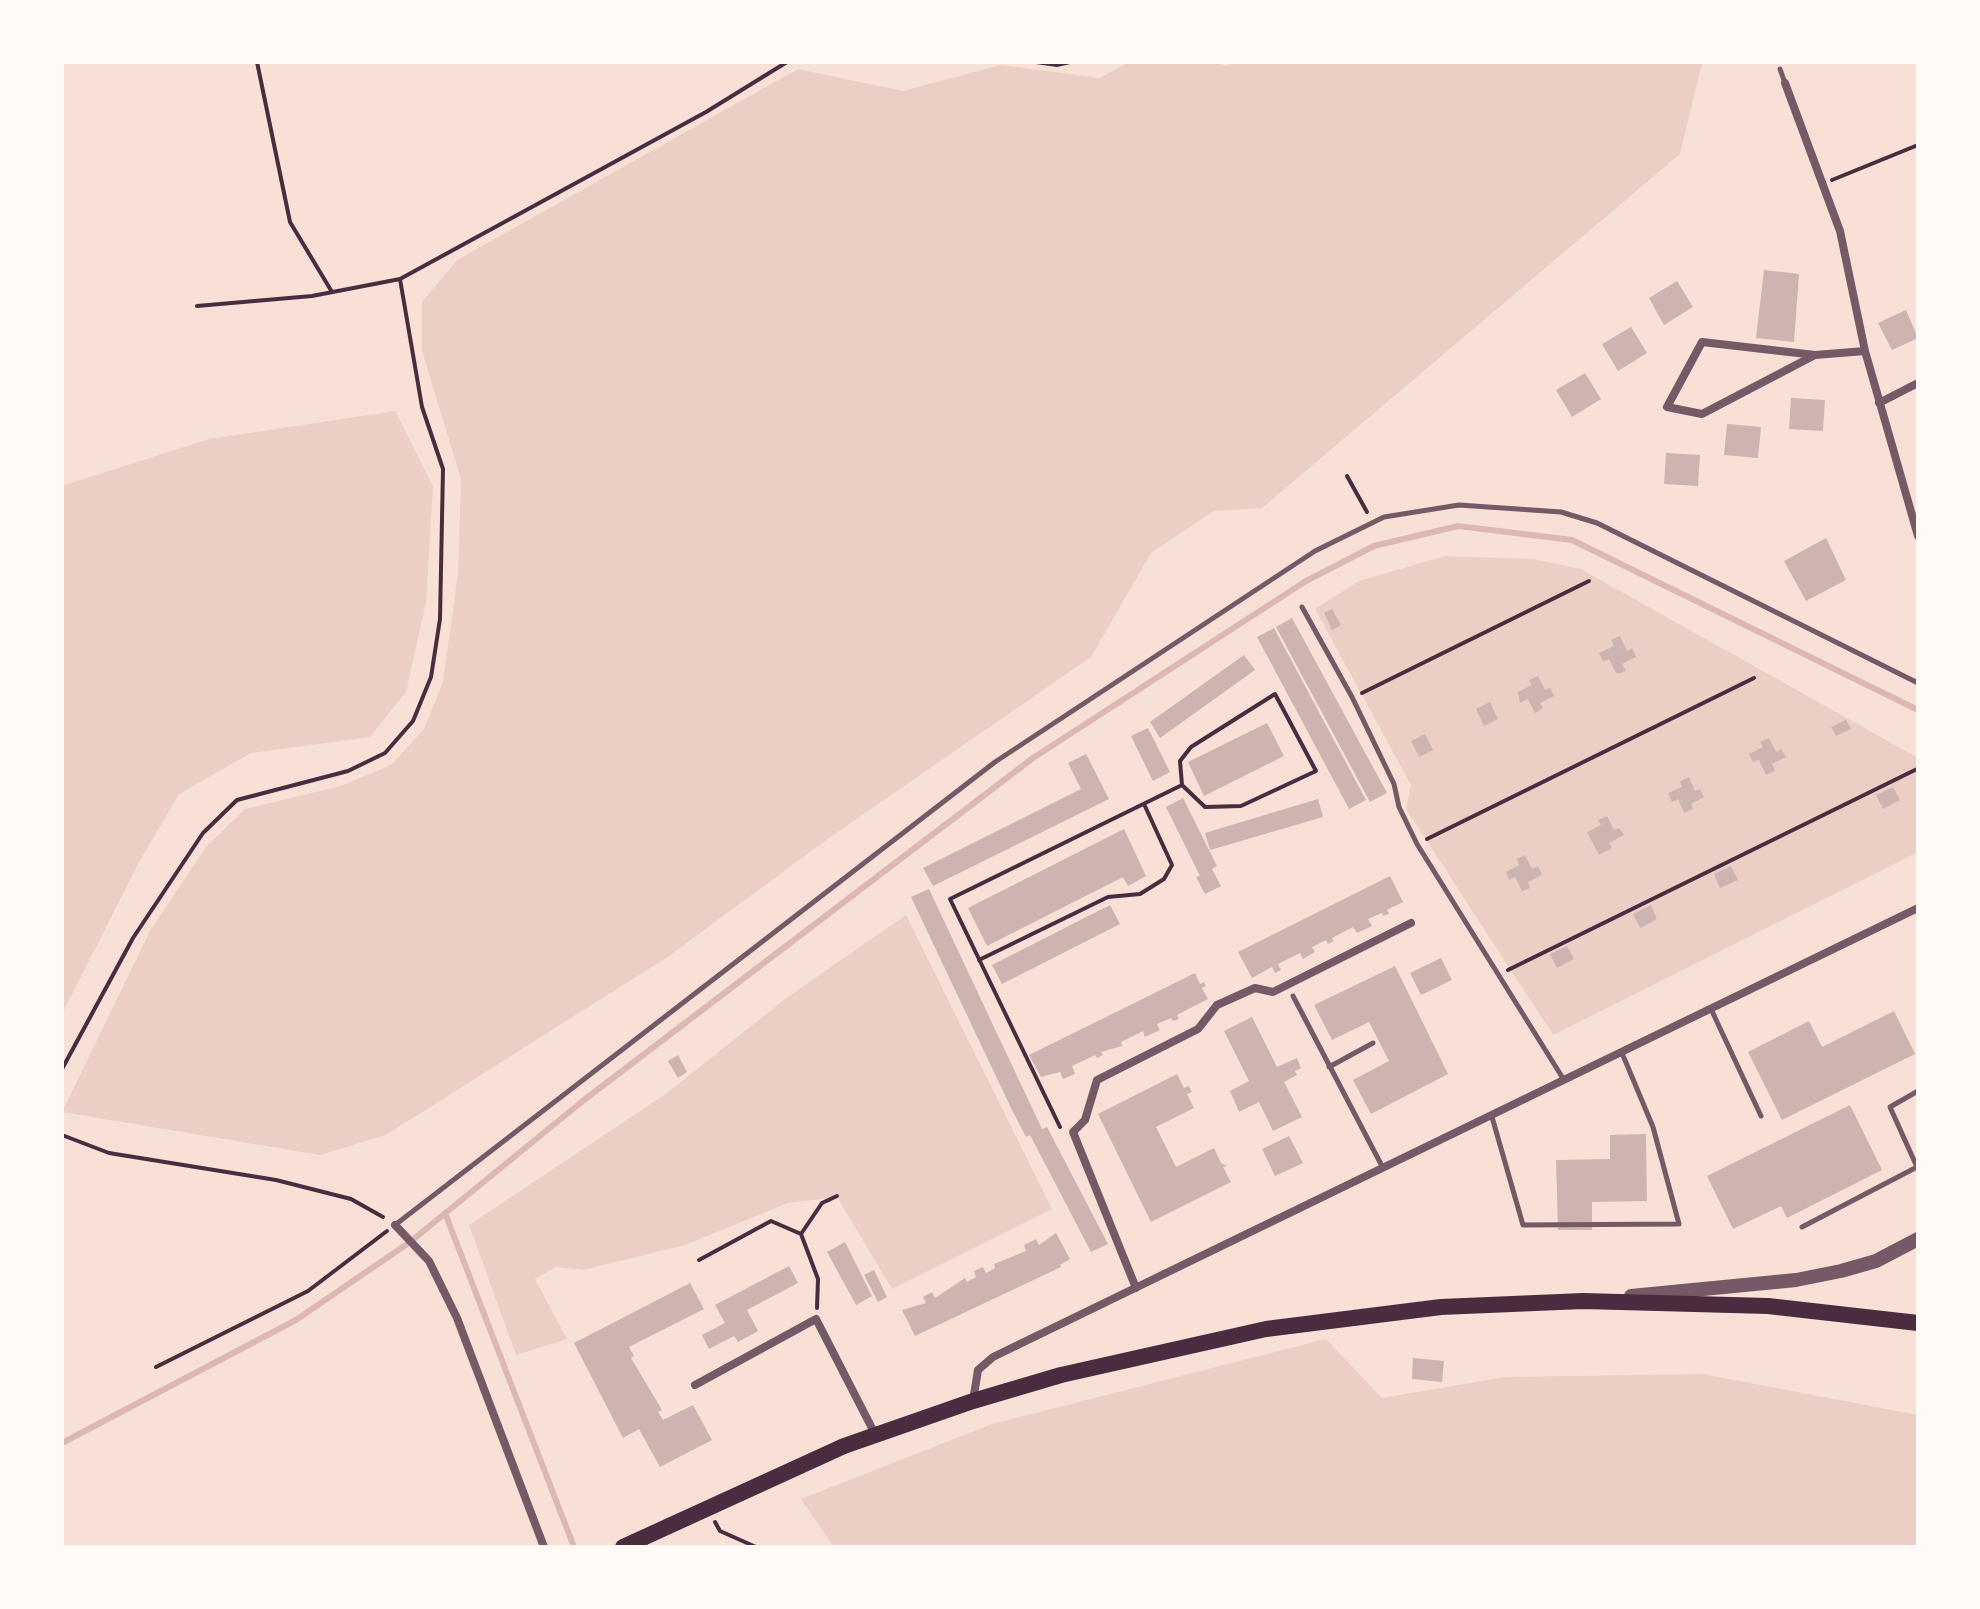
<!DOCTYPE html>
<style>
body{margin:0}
#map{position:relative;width:1980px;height:1609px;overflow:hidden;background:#f7e1d7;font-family:Literata,serif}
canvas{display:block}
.frame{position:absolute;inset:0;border:64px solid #fffaf5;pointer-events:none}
</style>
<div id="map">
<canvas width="1980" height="1609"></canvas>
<div class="frame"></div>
</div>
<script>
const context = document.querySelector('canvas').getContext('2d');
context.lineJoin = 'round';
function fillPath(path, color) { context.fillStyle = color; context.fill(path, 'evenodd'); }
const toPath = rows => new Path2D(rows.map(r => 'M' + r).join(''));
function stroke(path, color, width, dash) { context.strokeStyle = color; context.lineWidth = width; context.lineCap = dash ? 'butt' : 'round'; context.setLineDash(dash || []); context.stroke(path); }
const green = toPath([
 [1129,62,1217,62,1225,66,1238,62,1702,63,1680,154,1262,508,1214,511,1151,553,1091,657,829,838,669,956,386,1135,320,1155,62,1112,150,931,206,847,245,809,341,786,391,765,424,729,443,682,458,573,461,479,422,351,422,302,457,260,798,69,903,91,1000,65,1100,78],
 [395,411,433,487,426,602,406,692,370,737,251,753,179,794,138,864,62,1014,62,486,209,439],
 [1445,556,1534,559,1581,569,1918,758,1918,852,1553,1035,1406,809,1411,785,1315,609,1359,581],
 [906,915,1052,1209,892,1289,837,1197,788,1203,685,1245,583,1270,556,1267,535,1279,567,1339,516,1355,469,1225,667,1093,789,996],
 [1326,1339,1382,1398,1505,1377,1703,1374,1918,1415,1918,1547,834,1547,801,1499,992,1424]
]);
const stream = toPath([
 [445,1213,574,1547],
 [62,1443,296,1320,410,1242,584,1100,1033,758,1306,581,1374,546,1458,526,1572,540,1918,710]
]);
const building = toPath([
 [1764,270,1799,274,1794,342,1756,338],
 [1677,281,1693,307,1664,325,1649,298],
 [1906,310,1918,338,1892,350,1878,323],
 [1631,327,1647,353,1618,371,1602,344],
 [1585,373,1601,399,1572,417,1556,390],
 [1791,398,1825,400,1823,431,1789,429],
 [1727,424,1761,427,1758,458,1724,455],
 [1666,453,1700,455,1698,486,1664,484],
 [1826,538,1846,580,1806,601,1784,561],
 [1332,609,1341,625,1332,630,1324,613],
 [1292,618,1387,793,1370,802,1276,627],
 [1274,628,1366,800,1349,809,1257,637],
 [1620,636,1627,651,1632,648,1636,657,1622,664,1626,671,1621,673,1616,673,1609,659,1603,662,1599,653,1614,646,1611,640],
 [1244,655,1255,670,1160,738,1150,722],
 [1538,676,1545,690,1550,688,1554,696,1540,703,1543,708,1535,713,1528,699,1520,703,1518,692,1532,685,1529,680],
 [1490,702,1498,719,1484,726,1476,709],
 [1846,720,1851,729,1836,736,1831,727],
 [1267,723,1284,756,1204,796,1188,762],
 [1148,728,1170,772,1153,781,1131,736],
 [1425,734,1433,750,1419,757,1411,741],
 [1769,738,1776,752,1781,749,1786,757,1772,764,1775,771,1766,775,1759,760,1753,762,1749,754,1763,747,1760,742],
 [1086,754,1109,799,933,886,923,868,1081,789,1068,763],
 [1689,777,1695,791,1700,789,1704,797,1691,804,1693,809,1684,813,1678,799,1672,802,1668,793,1682,787,1680,781],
 [1893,787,1900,800,1883,809,1876,795],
 [1183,798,1217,866,1212,869,1221,886,1205,894,1196,877,1200,876,1166,807],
 [1318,799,1323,817,1210,850,1205,833],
 [1607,816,1614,830,1619,828,1624,835,1609,843,1612,848,1599,855,1587,832,1601,825,1598,820],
 [1124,829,1146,876,1128,886,1123,877,987,946,968,908],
 [1525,855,1532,869,1538,866,1542,875,1528,882,1530,888,1522,891,1515,877,1509,880,1506,872,1519,865,1517,859],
 [1731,866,1738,880,1720,888,1714,874],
 [1390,876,1403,902,1387,910,1389,914,1383,916,1382,913,1368,919,1372,926,1357,933,1353,927,1332,938,1334,941,1328,944,1326,940,1312,947,1315,952,1303,959,1300,953,1278,964,1281,970,1275,973,1272,967,1252,978,1238,952],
 [929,889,1042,1129,1047,1127,1108,1244,1091,1252,1030,1135,1026,1137,1011,1108,911,897],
 [1110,905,1120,924,1002,984,992,965],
 [1651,905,1657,919,1640,928,1633,914],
 [1567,946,1574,959,1557,968,1550,954],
 [1441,958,1452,980,1421,995,1410,973],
 [1395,966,1448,1074,1371,1114,1353,1080,1389,1061,1369,1022,1332,1040,1314,1005],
 [1195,973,1200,984,1204,982,1206,986,1202,988,1208,999,1177,1015,1179,1019,1173,1021,1171,1018,1157,1024,1160,1030,1145,1037,1143,1031,1121,1042,1122,1046,1101,1052,1103,1055,1097,1058,1095,1055,1072,1066,1075,1074,1063,1079,1060,1072,1041,1077,1029,1055],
 [1894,1011,1915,1054,1782,1120,1748,1052,1809,1021,1822,1047],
 [1252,1017,1277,1067,1297,1058,1301,1068,1295,1071,1297,1075,1284,1082,1302,1117,1273,1131,1259,1102,1239,1112,1230,1091,1249,1081,1224,1031],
 [678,1055,687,1072,678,1078,668,1061],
 [1177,1074,1184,1088,1189,1086,1192,1092,1187,1094,1194,1108,1156,1127,1176,1167,1214,1148,1221,1163,1227,1166,1223,1167,1231,1182,1151,1222,1098,1114],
 [1850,1105,1882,1170,1787,1218,1781,1206,1733,1229,1707,1176],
 [1646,1134,1647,1201,1592,1202,1592,1230,1558,1230,1556,1160,1610,1159,1610,1135],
 [1289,1136,1303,1163,1275,1176,1262,1149],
 [1056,1233,1070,1259,1060,1265,1061,1267,915,1336,902,1310,926,1303,923,1297,932,1292,935,1298,965,1278,967,1282,976,1277,974,1271,983,1267,986,1273,995,1268,994,1264,1026,1251,1024,1245,1036,1239,1039,1245],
 [845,1242,872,1296,856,1305,827,1252],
 [789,1266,798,1283,747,1310,758,1331,738,1342,734,1336,709,1349,702,1335,725,1323,715,1305],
 [874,1270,887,1297,878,1302,864,1275],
 [690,1283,704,1309,629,1347,634,1356,631,1358,662,1410,658,1412,663,1420,693,1405,712,1440,660,1467,639,1429,623,1438,574,1343],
 [1413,1358,1444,1361,1442,1382,1412,1379]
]);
const path = toPath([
 [257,62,290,222,332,292],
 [1036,62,1057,65,1070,62],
 [1832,180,1918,145],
 [197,306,312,296,400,279,706,112,787,62],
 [1347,476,1367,512],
 [1362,693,1589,581],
 [1427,839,1754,678],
 [979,960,1108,897,1140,894,1164,879,1172,865,1144,804],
 [1508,970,1917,769],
 [62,1069,133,938,203,833,237,800,348,771,385,753,413,721,431,677,440,619,443,469,422,407,400,279],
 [1060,1127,950,899,1182,785,1180,761,1191,747,1275,694,1316,771,1241,806,1205,807,1182,785],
 [62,1135,109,1153,276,1180,351,1199,383,1217],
 [699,1260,771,1221,801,1234],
 [817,1308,818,1279,801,1234,822,1203,837,1196],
 [156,1367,308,1291,387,1231],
 [715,1522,720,1531,756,1547]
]);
const service = toPath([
 [1780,69,1785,83],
 [1302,607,1352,697,1394,784,1399,807,1417,844,1564,1080],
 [1293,996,1383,1168],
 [1711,1009,1761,1116],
 [1329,1067,1373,1043],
 [1492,1117,1523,1225,1679,1224,1653,1127,1622,1053],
 [395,1225,995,762,1315,551,1384,517,1459,505,1561,512,1597,523,1918,683],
 [1802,1227,1917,1167,1890,1107,1918,1091]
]);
const minor = toPath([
 [1785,83,1840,231,1865,351,1918,536],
 [1815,355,1702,342,1667,407,1702,414,1815,355,1865,351],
 [1879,403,1918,383],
 [395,1225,429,1261,457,1318,544,1547],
 [1136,1288,1073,1132,1085,1120,1097,1080,1198,1029,1217,1005,1255,988,1273,992,1411,923],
 [695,1385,816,1319,875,1434],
 [973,1401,978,1370,993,1357,1918,908]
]);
const tertiary = toPath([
 [1631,1296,1796,1280,1841,1271,1876,1261,1918,1239]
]);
const primary = toPath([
 [623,1547,844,1446,973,1401,1061,1375,1266,1329,1441,1307,1583,1301,1768,1306,1918,1323]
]);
fillPath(green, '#ebcfc5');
stroke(stream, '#dcb8b0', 6);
fillPath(building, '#ccb4b1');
stroke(path, '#4a2c40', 4);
stroke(service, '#755966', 5);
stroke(minor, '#755966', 8);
stroke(tertiary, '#755966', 14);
stroke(primary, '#4a2c40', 16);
</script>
